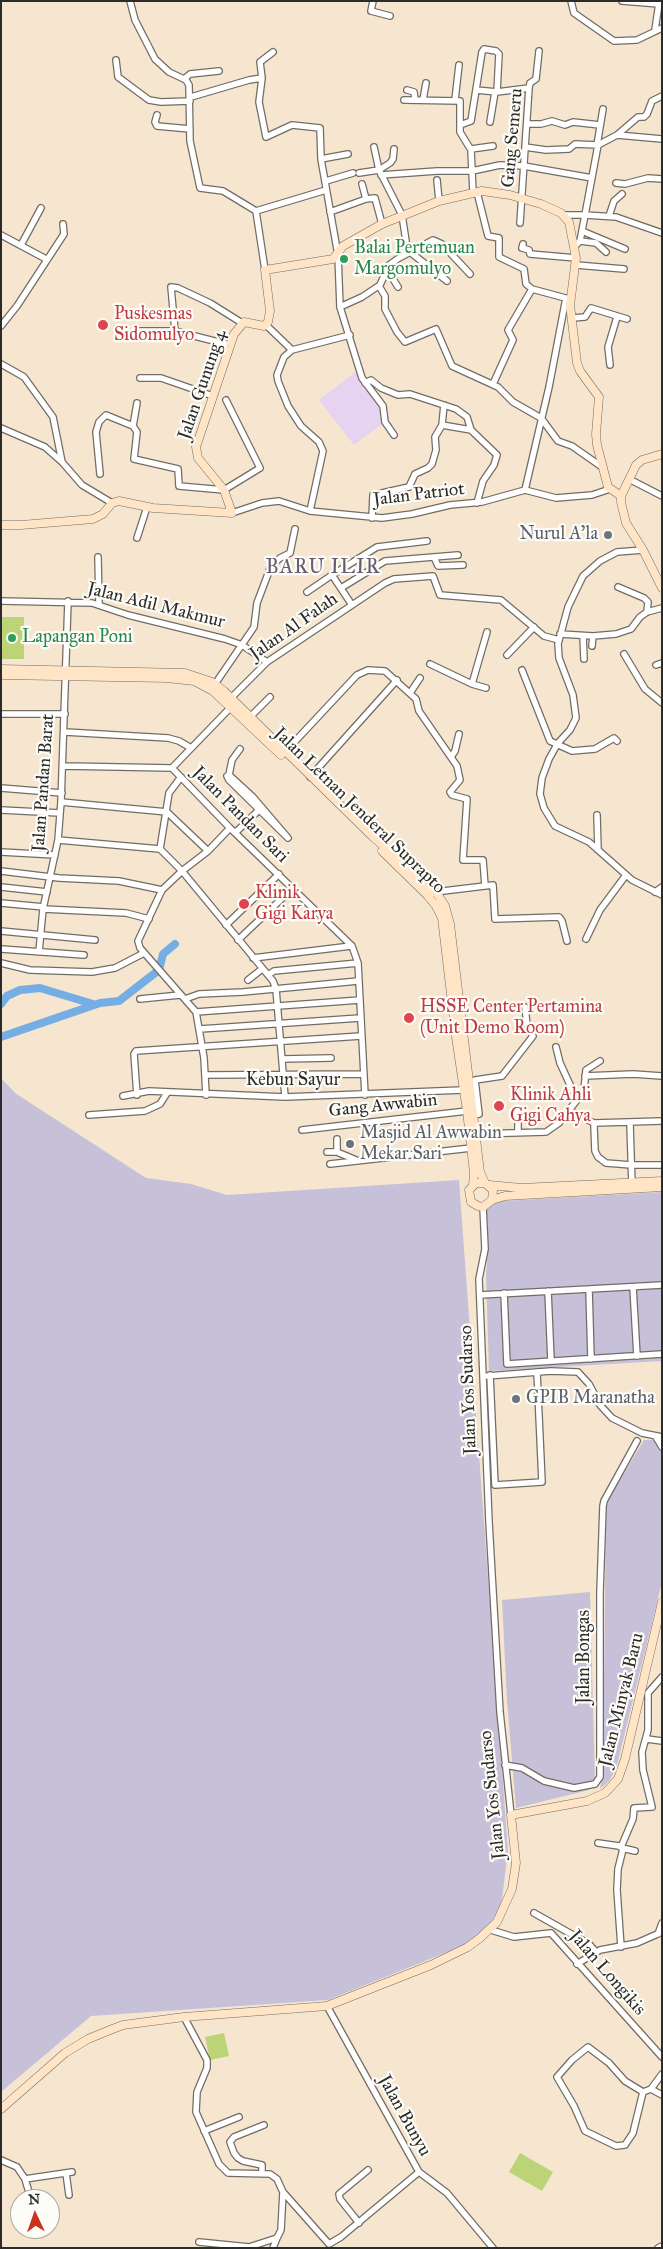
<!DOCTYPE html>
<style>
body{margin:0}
#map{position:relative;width:663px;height:2249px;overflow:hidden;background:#f6e6cf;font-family:"IM FELL Great Primer",serif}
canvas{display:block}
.frame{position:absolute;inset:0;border:2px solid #2b2b2b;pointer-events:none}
.north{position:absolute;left:10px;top:2189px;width:50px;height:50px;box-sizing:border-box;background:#fdfcf7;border:1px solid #a9a8a5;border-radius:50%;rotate:357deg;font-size:14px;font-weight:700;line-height:20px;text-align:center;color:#2b2b2b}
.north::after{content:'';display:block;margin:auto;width:18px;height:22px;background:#c8321e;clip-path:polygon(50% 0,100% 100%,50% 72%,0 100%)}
</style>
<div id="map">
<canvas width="663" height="2249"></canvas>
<div class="frame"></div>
<div class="north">N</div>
</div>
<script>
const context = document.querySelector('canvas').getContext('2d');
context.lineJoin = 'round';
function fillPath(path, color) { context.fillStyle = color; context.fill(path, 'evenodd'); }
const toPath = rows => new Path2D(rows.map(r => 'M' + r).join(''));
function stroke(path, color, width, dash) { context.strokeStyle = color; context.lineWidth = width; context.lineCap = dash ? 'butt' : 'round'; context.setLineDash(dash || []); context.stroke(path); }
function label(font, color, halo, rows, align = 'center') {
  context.font = font + ' "IM FELL Great Primer",serif'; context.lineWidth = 4.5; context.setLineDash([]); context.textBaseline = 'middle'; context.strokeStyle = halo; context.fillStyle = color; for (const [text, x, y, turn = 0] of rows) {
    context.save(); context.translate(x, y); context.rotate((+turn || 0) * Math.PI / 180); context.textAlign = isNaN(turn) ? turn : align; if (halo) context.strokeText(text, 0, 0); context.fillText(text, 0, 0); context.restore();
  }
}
const built = toPath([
 [355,372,390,418,354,445,319,400]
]);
const industrial = toPath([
 [1,1078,15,1093,146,1178,191,1184,227,1195,459,1180,508,1851,501,1907,487,1928,470,1943,328,2000,91,2016,1,2092],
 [662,1192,662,1361,489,1371,486,1275,488,1246,484,1211,491,1204,502,1201],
 [644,1440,656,1440,662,1451,662,1582,616,1769,609,1781,600,1789,603,1772,606,1503],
 [590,1592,595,1780,589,1790,516,1808,507,1701,502,1600]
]);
const green = toPath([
 [1,617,24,617,24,659,1,659],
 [224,2033,229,2056,210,2060,205,2037],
 [520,2153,553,2172,542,2191,509,2172]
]);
const river = toPath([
 [1,1004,7,996,20,990,40,988,93,1004],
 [1,1037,100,1003,119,1001,159,970,163,954,175,944]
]);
const street = toPath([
 [130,1,135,20,155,59,169,72,186,80,189,85,190,141,200,188,223,191,256,211,265,270],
 [373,1,371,11,390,16],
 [571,1,574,13,614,41,637,40,662,28],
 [622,1,659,4],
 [655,30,659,3],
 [116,60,118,77,149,100,161,102,190,101],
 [262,78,260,62,273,52],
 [184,79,190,74,219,71],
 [407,90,414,92,415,100],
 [476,90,497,92,529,88],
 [191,97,249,80,262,78,259,102,266,137,292,125,320,128,321,159,338,255,340,307,362,378,383,406,385,422,394,435],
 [404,100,460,101,460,132,471,150,473,192],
 [423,100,426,83],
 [455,100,459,65],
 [157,115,155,122,157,126,190,129],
 [490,122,495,92],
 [527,124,541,124,552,121,565,125,573,122,600,125],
 [460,125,471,121,482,52,484,49,496,51,499,54,497,92],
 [617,135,638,117,644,117,647,114,652,101,662,96],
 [597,145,603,109],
 [598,145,617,135,662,139],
 [374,147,379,170,402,215,406,241],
 [525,147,546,150,569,149,575,144,598,145],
 [471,149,493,146],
 [321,159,348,154],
 [359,173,379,170,390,163,393,159,394,149],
 [381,175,437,171,472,171,500,165,524,166,592,178],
 [437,180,439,201],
 [326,181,353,173],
 [616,183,625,184,648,178,662,179],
 [362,184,366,199,375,198,382,224],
 [477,192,488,236,499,238,499,257,524,269,526,284,532,289,569,299],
 [256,211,326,190],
 [330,212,366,199],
 [564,215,585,215,598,145],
 [609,216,614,201,622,194],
 [520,223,529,88,530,83,536,79,539,51],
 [582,231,625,249],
 [1,235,46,259],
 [580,241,596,243,606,252],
 [523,244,522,248,529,250,530,254,576,258],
 [21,245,41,208],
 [574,247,580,241,585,215,616,217,662,233],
 [410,252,447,281],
 [576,265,624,269],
 [387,269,398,287],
 [379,286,385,296,385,309,397,332,405,342,436,329,452,366,498,387,513,402,541,418,558,441,572,446,602,467],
 [340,307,362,297,380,285,389,265,399,258,433,240,442,244,470,274],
 [572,318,585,317,591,308,627,319],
 [266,325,292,350],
 [1,326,17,306,64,234,63,224],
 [139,331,175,331,230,345],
 [175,331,171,287,178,288,210,303,242,323],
 [1,364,24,377,53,417,62,462],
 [610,365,608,347,617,317],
 [140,378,161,378,213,396],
 [365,383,371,380,381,388,398,395,410,394,456,409,467,417,471,430],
 [493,384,513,340,508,330,532,289],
 [137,403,133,426,137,432,134,459,178,469,179,486,224,490,260,468,226,400],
 [444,405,442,425,471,430,497,455,494,465,483,481,477,503],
 [1,428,45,447,62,462,82,485,112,503],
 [100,474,96,432,99,422,106,415,133,426],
 [629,479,662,496],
 [525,490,549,387,566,298],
 [310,511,323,451,319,442,301,426,288,406,278,381,277,375,284,357,292,350,350,335],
 [232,513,262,503,279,501,310,511,382,518,412,514,450,505,482,502,525,490,556,498,592,495,610,489],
 [372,518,373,495,409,487,415,474,428,468,432,464,436,450,435,437,442,425],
 [137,538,147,507],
 [643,550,617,552,600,561,583,576,568,607,558,644,559,658,573,695,576,718,570,730,558,743,549,759,542,778,540,794,544,808,555,826,589,842,632,880,662,895],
 [98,557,99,605],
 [434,557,438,566,463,565],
 [618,587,644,598,648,602,647,612],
 [341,588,385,561,458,555],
 [307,592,332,575],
 [1,601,92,603,128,615,225,639,242,645,267,662],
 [352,605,332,575,377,547,427,541],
 [560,634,593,636,616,634,631,629,640,617,647,612,662,608],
 [583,636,584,659],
 [592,646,593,636],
 [624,654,645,689,662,703],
 [507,655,534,627],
 [430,664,472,684,486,688],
 [656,665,662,663],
 [522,670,550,741,572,751,595,749,614,738,617,741],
 [215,684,254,627,257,603,271,566,280,558,290,553,295,529],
 [472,684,487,632],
 [410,693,420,678],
 [231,698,267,662,385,583,394,579,433,576,440,595,501,600,544,636,559,640],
 [1,714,65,714],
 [250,717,270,697],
 [65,732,168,738,179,741,191,748],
 [285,752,357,675,368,670,385,671,416,699,419,711,457,766,460,780,450,792,452,795,467,799,463,860,483,860,485,886],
 [451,757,455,751,459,734],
 [64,766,172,768,231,707],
 [172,768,230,828,352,946,358,963,365,1095],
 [229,775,253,797,288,838,229,780,227,776,229,775],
 [229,775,232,760,240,749],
 [310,777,397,680],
 [1,788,62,793],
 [61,802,167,812,208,851],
 [1,810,60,813],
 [597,815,598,850],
 [235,833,260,809],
 [58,840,160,849,182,871,273,981,276,989,285,1097],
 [160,849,169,793,181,777],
 [1,852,55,855],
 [1,871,59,878,119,881,162,890],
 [1,887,47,892],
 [435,892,493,885,495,919,559,917,562,921,567,941],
 [655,892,662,887],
 [1,903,44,907],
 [43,909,126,913,149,919],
 [226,925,279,874],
 [1,931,95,940],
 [586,939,600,910,626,875],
 [238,940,293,888],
 [1,949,84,955],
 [39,952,43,909,58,840,61,802,68,601],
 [253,958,351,946],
 [1,963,30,970,92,972,115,968,144,953],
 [268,975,274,971,358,963],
 [248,980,262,969],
 [140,999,180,995],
 [185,999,199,994,243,992,358,981],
 [196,1012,360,1000],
 [200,1029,360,1018],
 [282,1059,331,1058],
 [205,1075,364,1074],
 [585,1076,633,1074,662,1076],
 [137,1095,134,1054,136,1051,361,1036],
 [206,1095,204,1058,196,1012,140,948,138,941,162,890,182,871,208,851,230,828],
 [123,1096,149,1091,285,1097,463,1090],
 [577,1100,584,1090,586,1070,600,1061],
 [570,1111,594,1123,662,1121],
 [518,1112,518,1133],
 [89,1115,145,1111,160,1104,167,1093],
 [473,1115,479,1114,475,1080,502,1076,533,1036,527,1025,525,1007],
 [630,1124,632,1186],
 [594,1126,595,1151,598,1157,606,1163,631,1165,662,1165],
 [302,1130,467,1111],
 [476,1134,546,1132,559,1123,577,1100,560,1063,556,1047],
 [337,1139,337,1152],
 [327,1152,337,1152,356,1160],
 [330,1164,471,1148],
 [483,1207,485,1249,479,1279,489,1522,500,1712,511,1815],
 [633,1287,637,1356],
 [589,1289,591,1359],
 [548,1291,551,1361],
 [504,1293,507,1364,662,1354],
 [480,1295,662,1285],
 [490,1375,495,1485,542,1482,537,1372],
 [487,1376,551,1371,578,1372,589,1384,600,1405,612,1418,642,1433,662,1437],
 [656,1437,662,1447],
 [647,1739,662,1741],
 [505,1765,522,1768,544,1781,574,1788,595,1784,600,1777,600,1592,603,1506,604,1501,637,1441],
 [598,1843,619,1846,623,1849,618,1869,617,1890,621,1947],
 [621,1847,633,1819,634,1808,652,1807,643,1770,642,1752,648,1730,648,1693,662,1677],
 [622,1848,635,1851],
 [534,1913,589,1944,596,1952],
 [491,1930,514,1937,551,1933,662,2057],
 [658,1934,662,1923],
 [577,1964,600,1950,637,1943,662,1932],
 [327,2006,419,2172,447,2193,493,2248],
 [184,2017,207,2060,207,2068,197,2092,196,2112,219,2164,228,2173,270,2174,277,2179,283,2192,329,2244,341,2237,419,2172],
 [651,2089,662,2095],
 [643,2092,633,2133,625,2145,616,2146,585,2131,574,2106,557,2077,572,2060,588,2047,609,2063,625,2081,643,2092,651,2089,662,2074],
 [204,2131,239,2117],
 [1,2160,17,2167,25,2179,31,2199],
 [66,2173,69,2195],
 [262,2173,262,2165,243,2161,238,2158,234,2153,230,2142,234,2137,264,2125],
 [25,2179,72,2172],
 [359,2223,340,2199,339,2194,368,2170],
 [199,2242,249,2247,277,2238,281,2230,283,2192],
 [273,2248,277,2238],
 [658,2248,662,2246]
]);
const secondary = toPath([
 [662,454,642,460,636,465,621,496,621,502,626,523,643,550,662,588],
 [1,525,21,525,93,519,103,514,112,503,119,501,153,508,232,513,224,490,198,458,196,447,234,334,244,322,264,326,268,322,270,311,265,270,333,259,343,246,382,224,439,201,482,191,510,195,541,204,561,213,569,222,576,258,570,305,577,363,580,371,599,397,596,434,597,445,608,487,621,496],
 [1,669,185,673,212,682,224,691,372,836,438,895,445,906,450,924,480,1172,485,1183],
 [1,675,167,678,194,681,213,691,281,755],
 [382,851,427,895,436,906,442,918,456,1037,467,1111,474,1173,473,1185],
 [489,1185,522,1188,662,1181],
 [492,1200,493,1190,485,1183,476,1183,469,1190,471,1202,478,1206,483,1207,492,1200,505,1196,662,1187],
 [1,2109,65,2053,88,2039,110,2030,123,2025,184,2017,327,2006,431,1965,468,1947,480,1938,497,1922,512,1889,516,1863,511,1815,587,1801,605,1793,618,1779,625,1759,662,1602]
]);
const markers = [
 [344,259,5,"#2e9e5b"],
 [103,325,6,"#e0444e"],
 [608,535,5,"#6b7280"],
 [12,638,5,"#2e9e5b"],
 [244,904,6,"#e0444e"],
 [409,1018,6,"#e0444e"],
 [499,1106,6,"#e0444e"],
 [350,1144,5,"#6b7280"],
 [516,1399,5,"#6b7280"]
];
const streetNames = [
 ["Gang Semeru",513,138,-85],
 ["Jalan Gunung 4",203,385,-71],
 ["Jalan Patriot",419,495,-7],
 ["Jalan Adil Makmur",156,606,14],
 ["Jalan Al Falah",294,627,-35],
 ["Jalan Pandan Barat",44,783,-86],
 ["Jalan Letnan Jenderal Suprapto",359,811,44],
 ["Jalan Pandan Sari",240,815,45],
 ["Kebun Sayur",293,1081],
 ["Gang Awwabin",383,1106,-6],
 ["Jalan Yos Sudarso",469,1390,-92],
 ["Jalan Bongas",585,1657,-90],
 ["Jalan Minyak Baru",622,1700,-76],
 ["Jalan Yos Sudarso",493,1795,-96],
 ["Jalan Longikis",607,1973,49],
 ["Jalan Bunyu",404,2116,61]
];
const leisureNames = [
 ["Balai Pertemuan",354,249],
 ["Margomulyo",354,270],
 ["Lapangan Poni",22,638]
];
const healthNames = [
 ["Puskesmas",114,315],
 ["Sidomulyo",114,336],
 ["Klinik",255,894],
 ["Gigi Karya",255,915],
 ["HSSE Center Pertamina",420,1008],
 ["(Unit Demo Room)",420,1029],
 ["Klinik Ahli",510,1096],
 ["Gigi Cahya",510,1117]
];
const worshipNames = [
 ["Nurul A'la",598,535,"right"],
 ["Masjid Al Awwabin",360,1134],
 ["Mekar Sari",360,1155],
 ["GPIB Maranatha",526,1399]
];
const quarterNames = [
 ["BARU ILIR",323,568]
];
fillPath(built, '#e5d3f1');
fillPath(industrial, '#c7c0d9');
fillPath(green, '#bcd378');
stroke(river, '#74aee4', 8);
stroke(street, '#726c64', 8);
stroke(secondary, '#726c64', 9);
stroke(street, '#fff', 5.5);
stroke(secondary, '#ffe4c6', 8);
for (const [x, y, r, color] of markers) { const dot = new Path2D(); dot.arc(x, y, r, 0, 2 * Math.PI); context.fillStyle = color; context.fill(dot); stroke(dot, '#fdfcf7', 2); }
label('18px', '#2b2b2b', '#fdfcf7', streetNames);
label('18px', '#27864d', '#fdfcf7', leisureNames, 'left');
label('18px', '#be3a42', '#fdfcf7', healthNames, 'left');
label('18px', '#5b616d', '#fdfcf7', worshipNames, 'left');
context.letterSpacing = '1px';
label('20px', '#635c73', '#fdfcf7', quarterNames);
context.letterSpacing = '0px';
</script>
